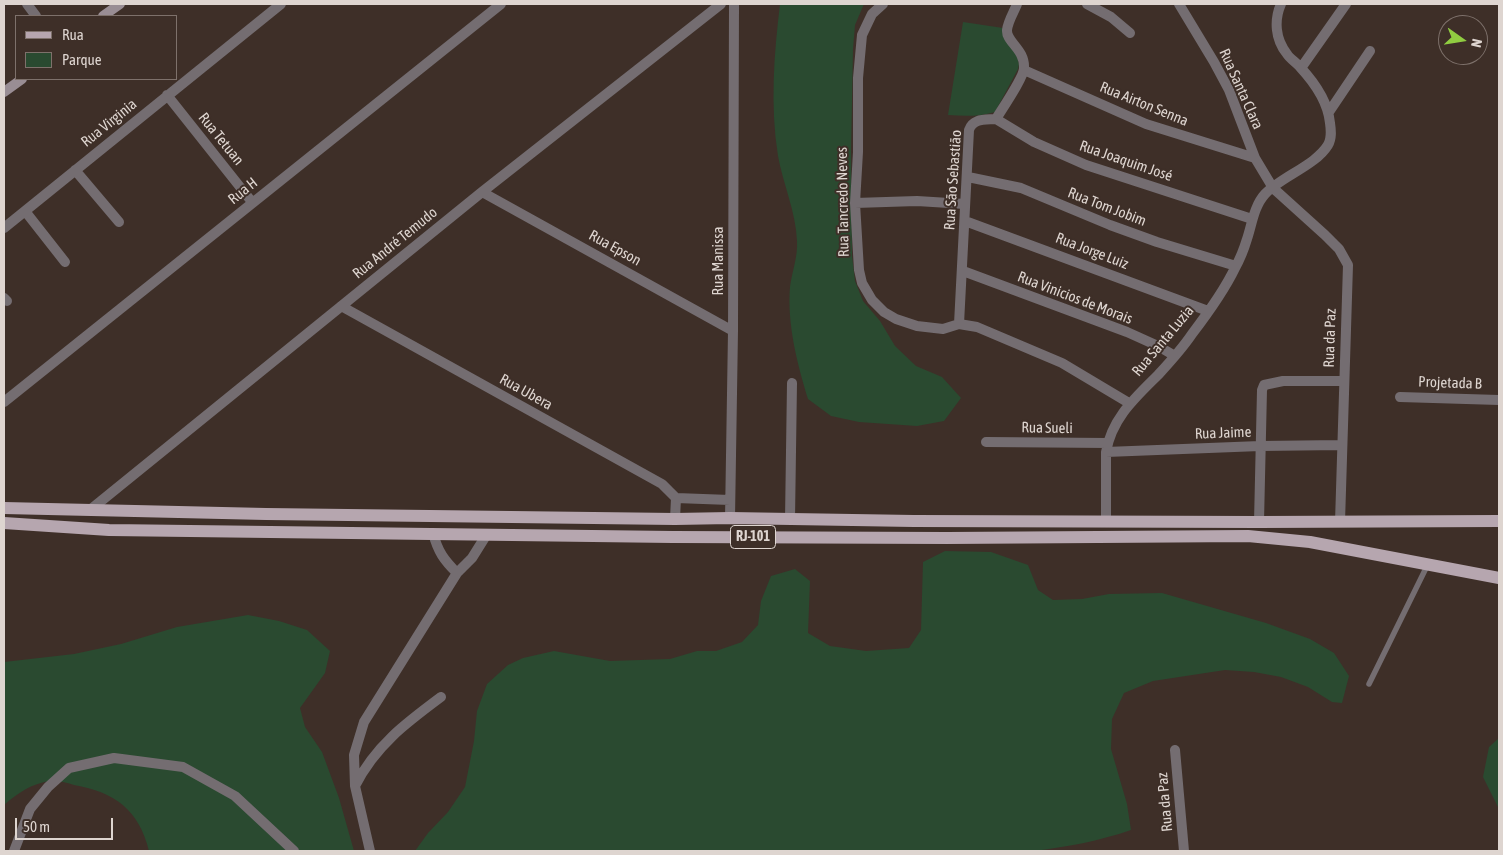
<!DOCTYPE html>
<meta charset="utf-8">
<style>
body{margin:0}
#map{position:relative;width:1503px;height:855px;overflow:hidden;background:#3e2f28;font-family:"Asap Condensed",sans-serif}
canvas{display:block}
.frame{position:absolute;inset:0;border:5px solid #ded5d0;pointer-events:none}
.legend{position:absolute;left:15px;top:15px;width:162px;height:65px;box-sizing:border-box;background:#3e2f28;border:1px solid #7e716b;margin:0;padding:6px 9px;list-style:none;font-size:15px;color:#ded5d0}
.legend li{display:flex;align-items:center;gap:10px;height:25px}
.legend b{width:25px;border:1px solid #7e716b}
.north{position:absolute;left:1438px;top:15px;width:50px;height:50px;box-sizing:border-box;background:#3e2f28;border:1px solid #7e716b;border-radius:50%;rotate:103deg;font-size:14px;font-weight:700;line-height:20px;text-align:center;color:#ded5d0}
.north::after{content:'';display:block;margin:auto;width:18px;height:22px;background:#90cd41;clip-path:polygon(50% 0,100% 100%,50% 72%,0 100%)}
.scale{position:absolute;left:15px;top:818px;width:98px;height:22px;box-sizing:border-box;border:2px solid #ded5d0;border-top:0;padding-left:6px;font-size:15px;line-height:18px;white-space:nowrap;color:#ded5d0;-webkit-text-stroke:4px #3e2f28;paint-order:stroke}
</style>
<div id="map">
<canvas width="1503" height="855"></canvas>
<div class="frame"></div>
<ul class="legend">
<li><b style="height:6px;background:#b6a6af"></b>Rua</li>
<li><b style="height:14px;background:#2a4a30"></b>Parque</li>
</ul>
<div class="north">N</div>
<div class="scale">50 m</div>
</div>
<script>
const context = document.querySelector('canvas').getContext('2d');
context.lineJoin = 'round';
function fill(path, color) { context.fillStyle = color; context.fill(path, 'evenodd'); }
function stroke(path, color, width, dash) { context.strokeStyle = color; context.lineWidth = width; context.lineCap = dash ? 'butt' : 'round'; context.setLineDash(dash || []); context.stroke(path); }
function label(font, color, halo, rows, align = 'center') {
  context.font = font + ' "Asap Condensed",sans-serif'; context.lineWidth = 4; context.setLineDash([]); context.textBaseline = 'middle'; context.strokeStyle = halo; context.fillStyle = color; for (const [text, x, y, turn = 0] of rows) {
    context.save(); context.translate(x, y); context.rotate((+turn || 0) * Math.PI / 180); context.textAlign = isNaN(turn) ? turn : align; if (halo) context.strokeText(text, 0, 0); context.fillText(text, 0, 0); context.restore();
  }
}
const green = new Path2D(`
 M780,4H864L855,25L853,49L851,151L852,256L855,281L863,301L880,321L895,346L916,366L942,377L961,398L944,421L917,426L859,422L831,416L808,399C797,363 787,324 790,287C792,272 798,256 797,241C796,212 783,184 778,156C770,105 774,54 780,4Z
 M963,22L1003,28L1017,54L1019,64L1018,69L995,112C979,117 964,116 948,115Z
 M945,551L991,552L1028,565L1038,590L1053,600L1082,599L1109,594L1162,593L1266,623L1310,639L1334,653L1349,676L1342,703L1332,702L1308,687L1281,677L1254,672L1225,670L1153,681L1124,693L1112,719L1111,749L1127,804L1131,830C1099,841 1067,847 1033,851H415L428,833L448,812L465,787L474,741L477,711L487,684L508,665L523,658L554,651L610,661L670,659L697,651H716L742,642L758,625L761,601L771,576L795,569L810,581L808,633L830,646L866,651L909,648L921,630L923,562Z
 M248,615L279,621L307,630L330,651L325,673L300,708L305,727L322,752L339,798L354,851H149C139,810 115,792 74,785C67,783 58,780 51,781C32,783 18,793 4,805V662L74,654L121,644L177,627Z
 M1499,738V809L1483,777L1489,747Z`);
const service = new Path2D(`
 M1369,684L1428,564`);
const minor = new Path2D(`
 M27,4L36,16
 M883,4L872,14L862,35L858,78V152L855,203L859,270L862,283L872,300L884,312L896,319L917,326L943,329L959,324L977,327L1062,363L1129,403
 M1087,4L1111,17L1130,33
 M1179,4L1214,62L1229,90L1255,158L1273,188L1325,235L1339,249L1348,265L1340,522
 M1301,68L1346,4
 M1024,70L1146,124L1255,158
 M167,95L252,202
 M1329,112L1370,51
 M996,119L1034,142L1086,165L1252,219
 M75,170L119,222
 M968,177L1021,188L1110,225L1157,242L1236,266
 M482,192L733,331
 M855,203L917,201L965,204
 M25,211L65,262
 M965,221L1208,311
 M4,228L281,4
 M963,271L1127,332L1158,346L1175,356
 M4,298L7,301
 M341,306L662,484L676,498L675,519
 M959,324L969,130C973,118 985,120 996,119C1002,109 1024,77 1024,68C1025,49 1006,42 1007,30C1008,21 1014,12 1017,4
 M1400,397L1499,400
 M4,402L501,4
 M986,442L1108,443
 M1106,452L1260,446L1341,445
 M676,498L730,500
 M90,510L482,192L721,4
 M730,518L733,331L734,4
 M790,519L792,383
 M1106,521V452C1112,418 1135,398 1158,375C1170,362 1182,349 1192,334C1208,313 1224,291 1235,268C1240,259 1244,249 1247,239C1252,224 1254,206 1265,194C1282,176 1315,166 1328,145C1332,138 1331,130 1330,123C1328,102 1314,82 1300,67C1296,62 1290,59 1287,54C1275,39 1274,20 1281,4
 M1259,522L1262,390L1264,385L1283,381H1344
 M433,533C438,552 444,560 457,573
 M1175,750L1184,851
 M355,786L354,755L364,722L457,573L472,558L487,534
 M14,851L30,809L48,787L69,768L114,758L183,767L235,796L294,851
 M370,851L355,786C375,746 406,723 441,697`);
const secondary = new Path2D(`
 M103,16L120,4
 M4,92L22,79`);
const primary = new Path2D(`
 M4,508L266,514L675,519L730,518L914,521L1259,522L1499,521
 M4,523L109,530L673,537L947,538L1248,536L1310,542L1499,578`);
const shields = [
 [753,537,45]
];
const shieldNames = [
 ["RJ-101",753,537]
];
const streetNames = [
 ["Rua Santa Clara",1241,89,66],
 ["Rua Airton Senna",1144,104,22],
 ["Rua Virginia",109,123,-39],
 ["Rua Tetuan",221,139,51],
 ["Rua Joaquim José",1126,161,19],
 ["Rua Sāo Sebastiāo",953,180,-86],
 ["Rua H",243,191,-39],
 ["Rua Tancredo Neves",843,202,-91],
 ["Rua Tom Jobim",1107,207,21],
 ["Rua André Temudo",395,243,-39],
 ["Rua Epson",615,248,29],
 ["Rua Jorge Luiz",1092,251,21],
 ["Rua Manissa",718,261,-90],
 ["Rua Vinicios de Morais",1075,298,21],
 ["Rua da Paz",1330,338,-88],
 ["Rua Santa Luzia",1163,341,-50],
 ["Projetada B",1450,383,2],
 ["Rua Ubera",526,392,29],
 ["Rua Sueli",1047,428,1],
 ["Rua Jaime",1223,433,-2],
 ["Rua da Paz",1165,802,-95]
];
fill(green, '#2a4a30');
stroke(service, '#746d71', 5.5);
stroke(minor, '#746d71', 10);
stroke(secondary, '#998d94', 10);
stroke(primary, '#b6a6af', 12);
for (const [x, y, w] of shields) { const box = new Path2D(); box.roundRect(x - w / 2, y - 11.5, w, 23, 4); context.fillStyle = '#3e2f28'; context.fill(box); stroke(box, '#ded5d0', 1); }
label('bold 14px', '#ded5d0', null, shieldNames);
label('15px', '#ded5d0', '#3e2f28', streetNames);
</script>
